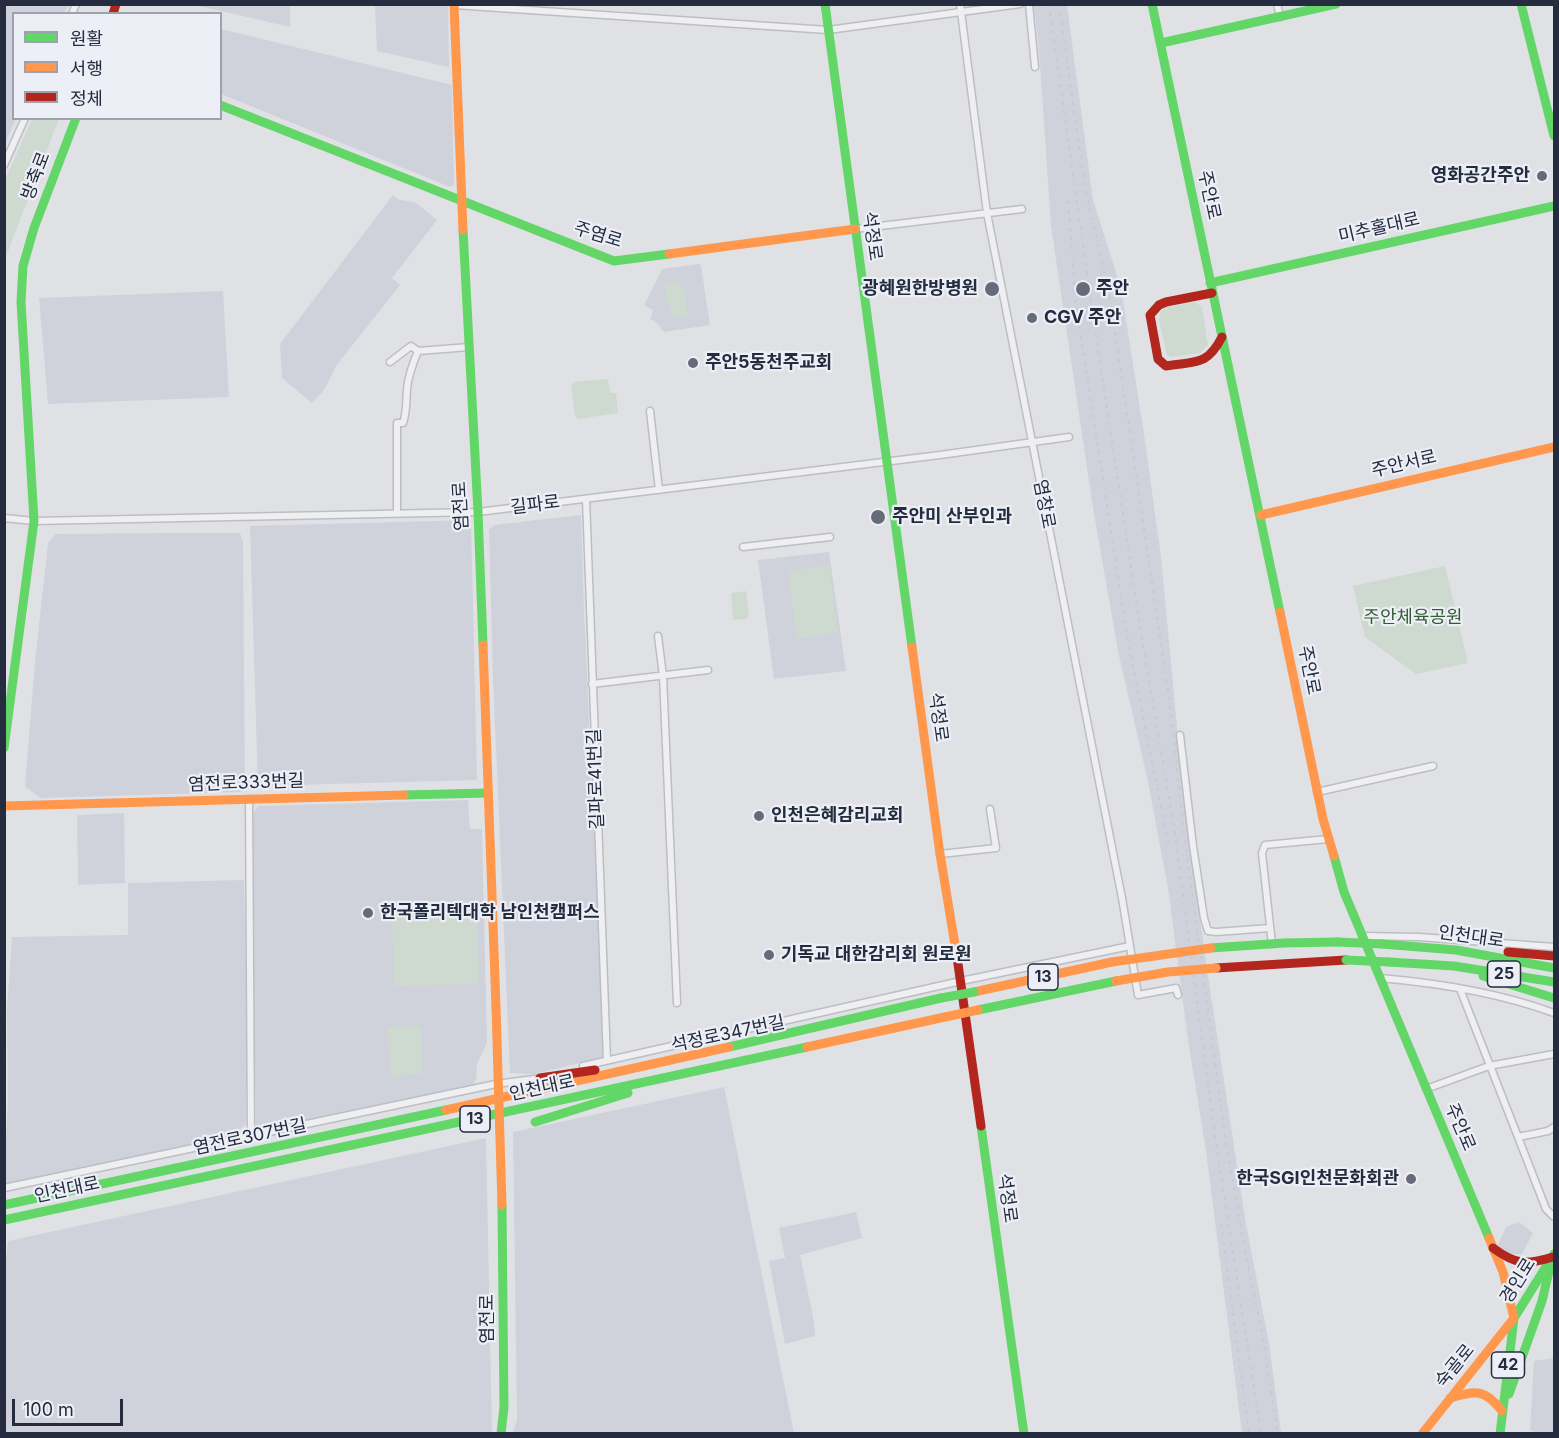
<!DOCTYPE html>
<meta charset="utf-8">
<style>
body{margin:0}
#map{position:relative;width:1559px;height:1438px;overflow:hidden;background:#e0e1e5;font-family:Inter,"Noto Sans KR",sans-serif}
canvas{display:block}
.frame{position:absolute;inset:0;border:6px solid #252c40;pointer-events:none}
.legend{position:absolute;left:12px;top:12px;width:210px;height:108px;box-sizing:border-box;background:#eceff6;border:2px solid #9ca1ad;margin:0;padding:8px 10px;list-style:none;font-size:18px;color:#252c40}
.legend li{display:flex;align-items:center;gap:12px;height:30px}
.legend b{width:30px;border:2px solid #9ca1ad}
.scale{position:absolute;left:12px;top:1399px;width:111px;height:27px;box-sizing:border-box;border:3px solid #252c40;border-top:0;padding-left:8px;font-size:18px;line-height:21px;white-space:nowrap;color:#252c40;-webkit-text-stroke:4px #eceff6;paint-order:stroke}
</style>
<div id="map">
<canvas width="1559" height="1438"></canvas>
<div class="frame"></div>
<ul class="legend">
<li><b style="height:8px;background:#63d668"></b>원활</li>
<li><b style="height:8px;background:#ff974d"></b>서행</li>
<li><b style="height:8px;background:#b3261e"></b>정체</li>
</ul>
<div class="scale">100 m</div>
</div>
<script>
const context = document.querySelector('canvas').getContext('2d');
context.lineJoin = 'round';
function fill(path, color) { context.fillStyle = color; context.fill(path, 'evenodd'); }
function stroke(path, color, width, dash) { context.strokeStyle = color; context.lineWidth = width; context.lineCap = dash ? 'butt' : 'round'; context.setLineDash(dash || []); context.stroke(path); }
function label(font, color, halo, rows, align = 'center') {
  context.font = font + ' Inter,"Noto Sans KR",sans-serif'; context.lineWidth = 4.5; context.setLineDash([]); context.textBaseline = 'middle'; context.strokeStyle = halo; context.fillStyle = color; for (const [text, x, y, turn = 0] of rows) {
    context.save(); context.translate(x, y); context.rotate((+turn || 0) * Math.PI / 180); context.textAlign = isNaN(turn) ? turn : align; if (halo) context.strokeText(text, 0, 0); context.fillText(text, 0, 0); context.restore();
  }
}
const built = new Path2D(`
 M5,4L69,5L64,13L14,14V118L16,119L5,143Z
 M195,5H290V27Z
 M375,5H448L449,67L377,51Z
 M1034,5H1067L1093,200L1121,288L1144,434L1161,557L1185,812L1209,983L1246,1224L1269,1343L1281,1433H1242L1206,1151L1188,1040L1168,888L1147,777L1118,651L1093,508L1051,226L1039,50Z
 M221,29L452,85L454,185L450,187L221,94Z
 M393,195L399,200L415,202L437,220L392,278L400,285L336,366L324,390L312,403L282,378L280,344Z
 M699,264L701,266L710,325L664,332L655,321L650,319L653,310L644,305L662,269Z
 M223,291L229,397L48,404L39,298Z
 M581,515L584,610L604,1057L535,1074L510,1073L493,677L489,530L494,525Z
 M471,520L477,780L258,786L250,526Z
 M166,533H240L243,542L245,787L241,792L40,798L25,786L35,662L48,543L56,534H61Z
 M829,552L846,671L774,679L758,560Z
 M468,800L470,829H482L487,1043L477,1064L476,1080L473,1085L260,1130L256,1126L254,1003L252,817L255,810L259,806Z
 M124,813L125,883L78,885L77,815Z
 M244,880L246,960V1123L242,1128L233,1135L5,1184V1156L8,1101L7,1009L12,937L128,935V883Z
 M724,1087L794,1433L512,1434L517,1420L513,1132Z
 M486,1138L492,1433H5L4,1274L8,1241Z
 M856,1212L862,1238L800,1255L813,1316L815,1336L785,1344L769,1261L785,1258L779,1228Z
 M1519,1222L1533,1233L1522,1254L1506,1255L1497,1247L1506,1227Z
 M1554,1358V1433H1536L1530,1430L1534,1361Z`);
const green = new Path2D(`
 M32,119H59L5,259V180Z
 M672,282L681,283V287L684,286L688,316L674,318L663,286Z
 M1195,302L1202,307L1208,345L1200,353L1171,357L1167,355L1159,320L1160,312L1167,307Z
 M608,379L610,393H616L618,413L578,419L575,416L571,385L574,382Z
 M829,565L838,633L797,639L788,571Z
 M1445,566L1468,663L1416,674L1365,637L1353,586Z
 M746,591L749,616L745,619L733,620L731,593Z
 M477,904L479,984L394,986L392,905Z
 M418,1026L421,1028L423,1073L391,1077L388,1030L390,1028Z`);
const street = new Path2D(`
 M960,4L987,213L1122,898L1138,995L1176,988L1178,995
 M1029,4L1035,67
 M1277,4L1280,17
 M454,5L828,30L1020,4
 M72,14L76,4
 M4,165L25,118
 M855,229L1022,209
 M390,362L411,346L418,351
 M650,411L659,490
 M586,499L607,1060
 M397,513V423H403C407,412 406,401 407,389C408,376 413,363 418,351L469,347
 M4,518L34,521L478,512L940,455L1069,437
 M743,547L830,537
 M658,636L663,676L677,1003
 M592,684L708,670
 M1180,735L1193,846L1204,918L1208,931L1216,932L1270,928
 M1317,792L1433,766
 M249,799L251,1137
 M940,854L996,848L990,809
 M1362,936L1419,937L1554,947
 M1272,944L1262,853L1265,845L1328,839
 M1380,978C1438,983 1500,993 1554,1013
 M1460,989L1518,1137L1548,1131L1554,1127
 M583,1066L961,981L1130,946
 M1426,1089L1489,1066L1554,1054
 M1518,1137L1546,1209L1554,1217
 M4,1188L496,1084L542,1078`);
const fast = new Path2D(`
 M825,4L912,647
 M1152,4L1280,612
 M1521,4L1554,136
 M1161,43L1336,4
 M220,105L614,261L669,254
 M463,230L478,512L483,645
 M1210,283L1554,206
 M4,748L34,521L21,302L23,266L34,228L76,118
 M404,795L488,793
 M1334,856L1344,892L1489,1238
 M1382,944L1456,950L1554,968
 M1211,948L1284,943L1337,942
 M1389,962L1454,966L1554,982
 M1483,976L1554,998
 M978,1010L1116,981
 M729,1047L941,998
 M535,1122L628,1093
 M981,1126L1024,1434
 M4,1205L446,1110
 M4,1220L807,1047
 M1509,1394L1542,1301L1550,1267
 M501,1434L504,1407L502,1205
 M1500,1434L1514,1318L1554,1254`);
const slow = new Path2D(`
 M454,4L463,230
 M669,254L855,229
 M1261,515L1554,447
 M1280,612L1323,819L1334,856
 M483,645L496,1007
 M912,647L940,854L957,957
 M4,806L404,795
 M974,992L1112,962
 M807,1047L945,1017
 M446,1110L729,1047
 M1450,1398C1476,1390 1485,1389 1502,1411
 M1422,1434L1514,1318L1503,1272L1489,1238`);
const jam = new Path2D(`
 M113,14L116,4
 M1212,293L1166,302L1159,305L1150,315L1158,359L1166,366C1196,361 1207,366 1222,337
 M1508,952L1554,956
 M957,957L981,1126
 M1216,968L1346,960
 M540,1078L595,1070
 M1493,1248C1516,1265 1526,1265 1553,1257`);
const rail = new Path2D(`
 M1049,4L1091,302L1141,634L1174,827L1215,1136L1261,1434
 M1059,4L1084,181L1110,299L1171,711L1183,826L1225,1136L1247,1261L1262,1333L1278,1434
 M1068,201L1076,304L1127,636L1169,847
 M1221,1224L1249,1434`);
const fastBridge = new Path2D(`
 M1337,942L1382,944
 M1346,960L1389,962
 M941,998L974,992`);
const slowBridge = new Path2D(`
 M1112,962L1211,948
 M1116,981L1168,972L1216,968
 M496,1007L502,1205
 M945,1017L978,1010`);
const markers = [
 [1542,176,6,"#666b7a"],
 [992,289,8,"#666b7a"],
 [1083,289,8,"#666b7a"],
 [1032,318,6,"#666b7a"],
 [693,363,6,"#666b7a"],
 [878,517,8,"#666b7a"],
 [759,816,6,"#666b7a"],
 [368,913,6,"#666b7a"],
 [769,955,6,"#666b7a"],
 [1411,1179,6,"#666b7a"]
];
const shields = [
 [1504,974,33],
 [1043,977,30],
 [475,1119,30],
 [1508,1365,33]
];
const shieldNames = [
 ["25",1504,974],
 ["13",1043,977],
 ["13",475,1119],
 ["42",1508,1365]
];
const streetNames = [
 ["방축로",36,176,-69],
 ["주안로",1209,195,78],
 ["미추홀대로",1379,228,-13],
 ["주염로",598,235,17],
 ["석정로",872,236,82],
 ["주안서로",1404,464,-13],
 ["염창로",1044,504,79],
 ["길파로",535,505,-7],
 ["염전로",461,506,-93],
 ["주안로",1309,670,79],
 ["석정로",938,717,82],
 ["길파로41번길",596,779,-92],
 ["염전로333번길",246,783,-2],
 ["인천대로",1471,937,8],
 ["석정로347번길",728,1034,-12],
 ["인천대로",542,1088,-12],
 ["주안로",1460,1127,67],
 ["염전로307번길",250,1137,-12],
 ["인천대로",67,1190,-12],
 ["석정로",1007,1198,82],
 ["경인로",1518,1281,-58],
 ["염전로",488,1319,-90],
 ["숙골로",1455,1366,-51]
];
const poiNames = [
 ["영화공간주안",1530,176,"right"],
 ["광혜원한방병원",978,289,"right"],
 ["주안",1096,289],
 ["CGV 주안",1044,318],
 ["주안5동천주교회",705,363],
 ["주안미 산부인과",892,517],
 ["인천은혜감리교회",771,816],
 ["한국폴리텍대학 남인천캠퍼스",380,913],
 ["기독교 대한감리회 원로원",781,955],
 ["한국SGI인천문화회관",1399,1179,"right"]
];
const parkNames = [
 ["주안체육공원",1413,618]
];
fill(built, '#d0d2db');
fill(green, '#ced9cf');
stroke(street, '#bdbec3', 9);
stroke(street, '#efeff2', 6);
stroke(fast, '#63d668', 9);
stroke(slow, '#ff974d', 9);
stroke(jam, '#b3261e', 9);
stroke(rail, '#c8c9cd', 2, [3, 6]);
stroke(fastBridge, '#63d668', 9);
stroke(slowBridge, '#ff974d', 9);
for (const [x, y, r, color] of markers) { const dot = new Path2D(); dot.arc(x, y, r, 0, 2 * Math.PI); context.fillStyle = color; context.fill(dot); stroke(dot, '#eceff6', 2); }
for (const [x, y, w] of shields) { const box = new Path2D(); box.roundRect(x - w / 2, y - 13, w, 26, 4.5); context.fillStyle = '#eceff6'; context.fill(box); stroke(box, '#252c40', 1.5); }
label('bold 16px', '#252c40', null, shieldNames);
label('18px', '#252c40', '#eceff6', streetNames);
label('bold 18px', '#252c40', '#eceff6', poiNames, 'left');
label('18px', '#345c31', '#eceff6', parkNames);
</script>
